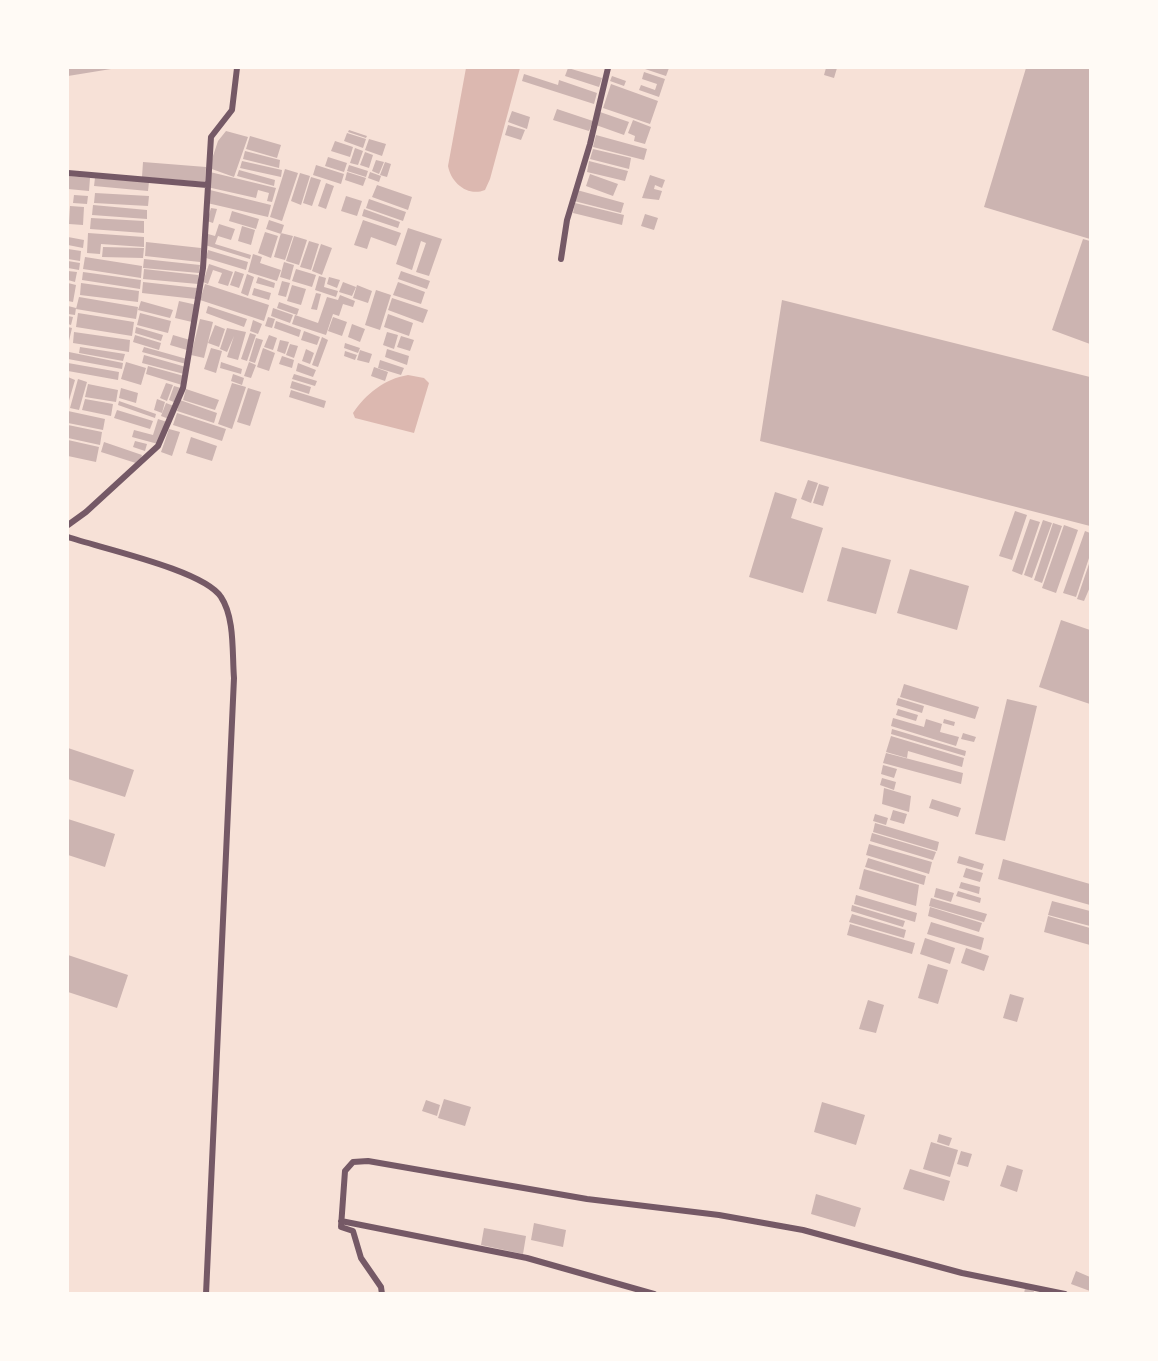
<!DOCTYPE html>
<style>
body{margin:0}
#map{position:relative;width:1158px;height:1361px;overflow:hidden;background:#f7e1d7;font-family:Overpass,sans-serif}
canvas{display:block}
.frame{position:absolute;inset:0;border:69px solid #fffaf5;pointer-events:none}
</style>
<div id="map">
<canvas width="1158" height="1361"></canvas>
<div class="frame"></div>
</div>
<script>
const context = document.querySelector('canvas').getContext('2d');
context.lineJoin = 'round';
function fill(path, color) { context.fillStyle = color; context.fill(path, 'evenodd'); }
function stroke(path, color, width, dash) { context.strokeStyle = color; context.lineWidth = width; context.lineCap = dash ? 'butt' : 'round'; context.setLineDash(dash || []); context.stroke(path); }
const water = new Path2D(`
 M466,68H520L490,179L485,190C468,197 451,183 448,166Z
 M408,375L424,378L429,383L414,433L355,418L353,413C366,394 384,379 408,375Z`);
const building = new Path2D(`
 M68,68H111V69L68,76Z
 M568,68L602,78L599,87L565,76Z
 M642,68H669L666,76Z
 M826,68H837L834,78L824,75Z
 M1026,68H1090V239L984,207Z
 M644,72L665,79L659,97L639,90L641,85L655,90L657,84L642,79Z
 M524,74L558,85L559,80L597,93L594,104L522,81Z
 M612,76L626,81L624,86L610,81Z
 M611,84L658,101L650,124L603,108Z
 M557,109L593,121L589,131L553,120Z
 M512,111L530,117L527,129L508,122Z
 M600,112L629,122L624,135L596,125Z
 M633,120L651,127L645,144L634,141L635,136L628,133Z
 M508,125L525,130L521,140L505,135Z
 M349,130L367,136L366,138L348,132Z
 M226,131L248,137L234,177L209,168L218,141Z
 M347,133L366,139L363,148L344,141Z
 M596,135L647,149L644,160L593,147Z
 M250,136L281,145L277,158L246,149Z
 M369,139L386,144L382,156L365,150Z
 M335,141L353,147L350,157L331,151Z
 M355,148L363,151L358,165L350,163Z
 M593,149L631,158L629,169L590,159Z
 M245,151L280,160L279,168L243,159Z
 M365,152L373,155L369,168L360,165Z
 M328,157L347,163L344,172L325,166Z
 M376,160L384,162L379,174L372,171Z
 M242,161L282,170L281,177L240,168Z
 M589,161L628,171L625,181L587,172Z
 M143,162L206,167L205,182L142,177Z
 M385,162L391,164L387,177L380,175Z
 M316,165L344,174L341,184L313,175Z
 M349,165L368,171L366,177L347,171Z
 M285,169L298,173L282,221L270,217Z
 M239,170L275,180L274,186L237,176Z
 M210,172L276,188L272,202L267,201L269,193L258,190L256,198L207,187Z
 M347,172L366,178L363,186L345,180Z
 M370,172L381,176L379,182L368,178Z
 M300,173L310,176L301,205L291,201Z
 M590,174L618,184L613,196L586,186Z
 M650,175L665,180L662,188L655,185L654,189L662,191L659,200L642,198Z
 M68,176L90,178L89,191L68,189Z
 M311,177L321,180L312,206L303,203Z
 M95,178L149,182L148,191L94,186Z
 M326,183L334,186L326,209L318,206Z
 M377,185L412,197L408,210L372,197Z
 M210,190L271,205L268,217L207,203Z
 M577,190L624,203L621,213L574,201Z
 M95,193L149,196L148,206L94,203Z
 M74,195L88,196L87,204L73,203Z
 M346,196L362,201L357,216L341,211Z
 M369,199L406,212L403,221L366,208Z
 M575,203L624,215L622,225L573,213Z
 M93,205L147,210V219L92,215Z
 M70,206L84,207L83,225L69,224Z
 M211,208L217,209L213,223L207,221Z
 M364,209L400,222L398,228L362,216Z
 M232,211L259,219L256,229L229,221Z
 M645,214L658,218L654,230L641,226Z
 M91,218L144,221V233L90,229Z
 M269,220L284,225L281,234L266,229Z
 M363,220L401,233L396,246L371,237L367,249L354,245Z
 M219,224L235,229L231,240L218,236L215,244L251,255L250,259L205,245L208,234L215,236Z
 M242,226L255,230L251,245L238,241Z
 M408,228L442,239L429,276L416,272L426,243L421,241L412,270L396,264Z
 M265,232L278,236L271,258L258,253Z
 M88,233L144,237V247L101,244L100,254L87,253Z
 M281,233L293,236L285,260L274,257Z
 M294,236L307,240L299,265L286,261Z
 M68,237L84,240L83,248L68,245Z
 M1083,239L1090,241V344L1052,330Z
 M309,241L319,244L311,270L300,267Z
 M146,242L201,248L200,262L145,256Z
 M321,244L332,248L322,275L312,271Z
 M103,247L144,248L143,258L102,257Z
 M68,249L81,251L80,261L68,259Z
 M208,250L248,262L246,270L206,258Z
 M253,254L262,257L260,263L281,270L277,281L248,272Z
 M85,257L142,266L141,278L83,269Z
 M144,259L200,265L199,273L143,268Z
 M68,261L80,263L79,270L68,268Z
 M284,262L294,265L290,280L280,277Z
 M209,264L233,272L228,286L218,283L222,273L213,270L208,284L203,282Z
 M144,269L198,275V284L143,279Z
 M296,269L316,275L312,287L292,281Z
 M68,271L77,272L75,282L68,280Z
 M235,271L244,274L239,288L230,285Z
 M401,271L430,281L427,289L398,279Z
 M83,272L141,280L140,289L82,280Z
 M247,274L254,277L248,296L241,293Z
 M319,276L326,278L324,287L338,291L336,297L315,290Z
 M258,277L275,283L274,288L256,283Z
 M329,277L340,280L337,288L327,284Z
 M282,281L290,283L286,297L278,295Z
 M143,282L197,288L195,299L142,293Z
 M343,282L356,287L352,296L339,292Z
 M398,282L425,292L421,304L393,295Z
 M68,283L76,285L73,302L68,301Z
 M81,283L139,291L138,302L80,295Z
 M205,284L269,305L264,321L200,300Z
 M292,285L306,289L301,305L287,301Z
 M357,285L372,291L368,303L353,298Z
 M254,288L271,293L269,300L252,295Z
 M376,290L391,295L380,330L365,325Z
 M316,293L321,294L317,310L311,309Z
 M340,295L355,301L353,307L343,304L339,316L333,314L326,335L292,324L295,315L318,323L327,297L338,300Z
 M79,297L138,307L136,319L76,309Z
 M392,298L428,310L423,323L388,310Z
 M782,300L1090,377V526L760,441Z
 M141,301L173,310L170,318L138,310Z
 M179,301L197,305L192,322L175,318Z
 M279,302L299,309L297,315L277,308Z
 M68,306L76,308L75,315L68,314Z
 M208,306L247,319L244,327L206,313Z
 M273,308L293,315L290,323L271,316Z
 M78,313L134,322L132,336L76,327Z
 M140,313L171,321L168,333L137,325Z
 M388,314L413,323L409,336L384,327Z
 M68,316L73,317L71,325L68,324Z
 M268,317L275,319L272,328L265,326Z
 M333,317L347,322L342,336L328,331Z
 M200,319L213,322L204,358L191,355Z
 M253,320L262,324L258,334L250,331Z
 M276,321L301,330L299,337L274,328Z
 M352,324L365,329L360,342L348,337Z
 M215,325L225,329L219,347L208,343Z
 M68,327L72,328L68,345Z
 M136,327L163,335L161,341L135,333Z
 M227,328L246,332L238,360L227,357L234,336L227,352L220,349Z
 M304,331L320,337L317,345L301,340Z
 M74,332L130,340L129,352L73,343Z
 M387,332L398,335L394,349L383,345Z
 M250,333L256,335L247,361L241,359Z
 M135,335L161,343L159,350L133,342Z
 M173,335L190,340L187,350L170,345Z
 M269,335L277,338L273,350L264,347Z
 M401,336L414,340L410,351L397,347Z
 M322,337L328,340L318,367L312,365Z
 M256,338L263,340L255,363L249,361Z
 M280,340L289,342L285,354L277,351Z
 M345,343L360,348L358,353L344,348Z
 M290,344L298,346L294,358L286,355Z
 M80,347L125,354L123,361L79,353Z
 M144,347L187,359L186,364L142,352Z
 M211,348L222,351L216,373L204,369Z
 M263,348L275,353L269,371L257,367Z
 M306,349L314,353L310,364L302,361Z
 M387,349L409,356L407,365L385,357Z
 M360,350L372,354L369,363L357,360Z
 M345,351L357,355L355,360L344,356Z
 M69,352L123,363L122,369L68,359Z
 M144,355L186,367L184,374L142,363Z
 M282,356L294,360L292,368L279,364Z
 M380,360L404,368L401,375L378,368Z
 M126,362L146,368L141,385L121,379Z
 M221,362L242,369L241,374L220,368Z
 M249,362L256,365L251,378L244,376Z
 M68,363L119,372L118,380L68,371Z
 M298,363L316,370L313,377L296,371Z
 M148,366L184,376L182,385L146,374Z
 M374,367L388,372L385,381L371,376Z
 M233,374L244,378L242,385L231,381Z
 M294,374L317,381L315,386L292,379Z
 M68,377L75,380L68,404Z
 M78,379L87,382L79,410L70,408Z
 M292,381L311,387L309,394L290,388Z
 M166,383L173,385L167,401L160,398Z
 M232,383L246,387L232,429L218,424Z
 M88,384L118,390L116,402L85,397Z
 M174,386L181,388L176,403L169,400Z
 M121,388L138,393L136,403L119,398Z
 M248,388L261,392L250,426L237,422Z
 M186,389L219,400L215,410L183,400Z
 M291,390L326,401L324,408L289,397Z
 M85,399L113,404L111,416L82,410Z
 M157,399L165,402L162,413L154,410Z
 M180,400L217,413L214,423L177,411Z
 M119,401L156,414L155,418L118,405Z
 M166,403L174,406L169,419L161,416Z
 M117,410L153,421L150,429L114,418Z
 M68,411L105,419L103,430L68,423Z
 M177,413L226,429L222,441L173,425Z
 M158,419L167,422L158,444L132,437L134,430L153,435Z
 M68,425L102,432L100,445L68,438Z
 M169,429L180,432L172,456L161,452Z
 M191,437L217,446L212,461L186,453Z
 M68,440L99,447L96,462L68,456Z
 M135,441L147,444L145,451L133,447Z
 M104,442L142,455L139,464L101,452Z
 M808,480L818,483L811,503L801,499Z
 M819,484L829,487L823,506L813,503Z
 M775,492L797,499L791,518L823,528L803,593L749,577Z
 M1015,511L1027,515L1012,560L999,556Z
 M1030,519L1040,522L1022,575L1012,571Z
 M1043,520L1052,523L1032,578L1024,575Z
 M1053,523L1062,526L1042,583L1034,580Z
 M1064,525L1078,530L1056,593L1042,588Z
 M1085,531L1090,533V555L1076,597L1063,593Z
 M842,547L891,560L876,614L827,601Z
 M1090,561V587L1084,601L1077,599Z
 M910,569L969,586L957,630L897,613Z
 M1061,620L1090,630V704L1039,687Z
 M904,684L979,707L975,719L900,697Z
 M898,698L924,706L922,713L896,705Z
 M1007,699L1037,706L1005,841L975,834Z
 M898,709L918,715L916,721L896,715Z
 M893,718L924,727L926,719L942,724L940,732L959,737L956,746L891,726Z
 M944,719L955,722L954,726L943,723Z
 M892,729L966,751L965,756L891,734Z
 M963,733L976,737L974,742L961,739Z
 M891,736L964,758L962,767L908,751L907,758L886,752Z
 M68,748L134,770L125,797L68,779Z
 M886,753L963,773L961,784L883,763Z
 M883,765L897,769L894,778L881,774Z
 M882,778L896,782L894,790L880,785Z
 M884,788L911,796L909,812L882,804Z
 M932,799L961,808L958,817L929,808Z
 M893,810L907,814L904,824L890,820Z
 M875,814L888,818L886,825L873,821Z
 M68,819L115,834L105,867L68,855Z
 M875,823L939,842L937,851L873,832Z
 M872,833L936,852L933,860L870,841Z
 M869,844L932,862L929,874L866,855Z
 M959,856L984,864L982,870L957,863Z
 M868,858L926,876L924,885L865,867Z
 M1003,859L1090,884V905L998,879Z
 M966,868L983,873L980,882L963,877Z
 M864,869L919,885L916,906L859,889Z
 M961,882L980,887L979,894L959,888Z
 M936,888L954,893L951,902L934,897Z
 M958,891L981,898L980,903L956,896Z
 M856,895L917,913L915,922L854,904Z
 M931,898L987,914L984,922L929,906Z
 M1052,901L1090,911V926L1048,915Z
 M852,905L905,921L903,927L851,911Z
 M930,907L982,923L979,932L928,916Z
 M852,914L906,930L904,938L849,922Z
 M1048,916L1090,928V945L1044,932Z
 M931,922L984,938L981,950L927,934Z
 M850,924L915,943L912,954L847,935Z
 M925,938L955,948L950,964L920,954Z
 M966,948L989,956L984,971L961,963Z
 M68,955L128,975L117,1008L68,992Z
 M928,964L948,970L938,1004L918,998Z
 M1010,994L1024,998L1017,1022L1003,1018Z
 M868,1000L884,1005L876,1033L859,1029Z
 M444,1099L471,1107L465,1126L438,1118Z
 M426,1100L440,1105L437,1116L422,1111Z
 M822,1102L865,1115L856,1145L814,1132Z
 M939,1134L952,1138L949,1146L937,1142Z
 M931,1142L958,1150L950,1177L923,1169Z
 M961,1151L972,1154L968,1167L957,1164Z
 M1007,1165L1023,1170L1017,1192L1000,1186Z
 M910,1169L950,1181L944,1201L903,1189Z
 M816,1194L861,1208L855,1227L811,1214Z
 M534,1223L566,1230L563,1247L531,1240Z
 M484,1228L526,1236L523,1254L481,1245Z
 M1076,1271L1090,1277V1291L1071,1284Z
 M1025,1288L1034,1291L1033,1294H1024Z`);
const minor = new Path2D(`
 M68,173L207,185
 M561,259L567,220L590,144L608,68
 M68,525L86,512L158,446L183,388L203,268L211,137L232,110L237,68
 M68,537C100,548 204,570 221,597C235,618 232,653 234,678L206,1294
 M341,1221L527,1258L654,1294
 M382,1294L381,1287L361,1258L353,1231L341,1227L345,1171L353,1162L368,1161L587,1199L719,1215L803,1230L962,1273L1065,1294`);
fill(water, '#dcb8b0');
fill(building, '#ccb4b1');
stroke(minor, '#755966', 6);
</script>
